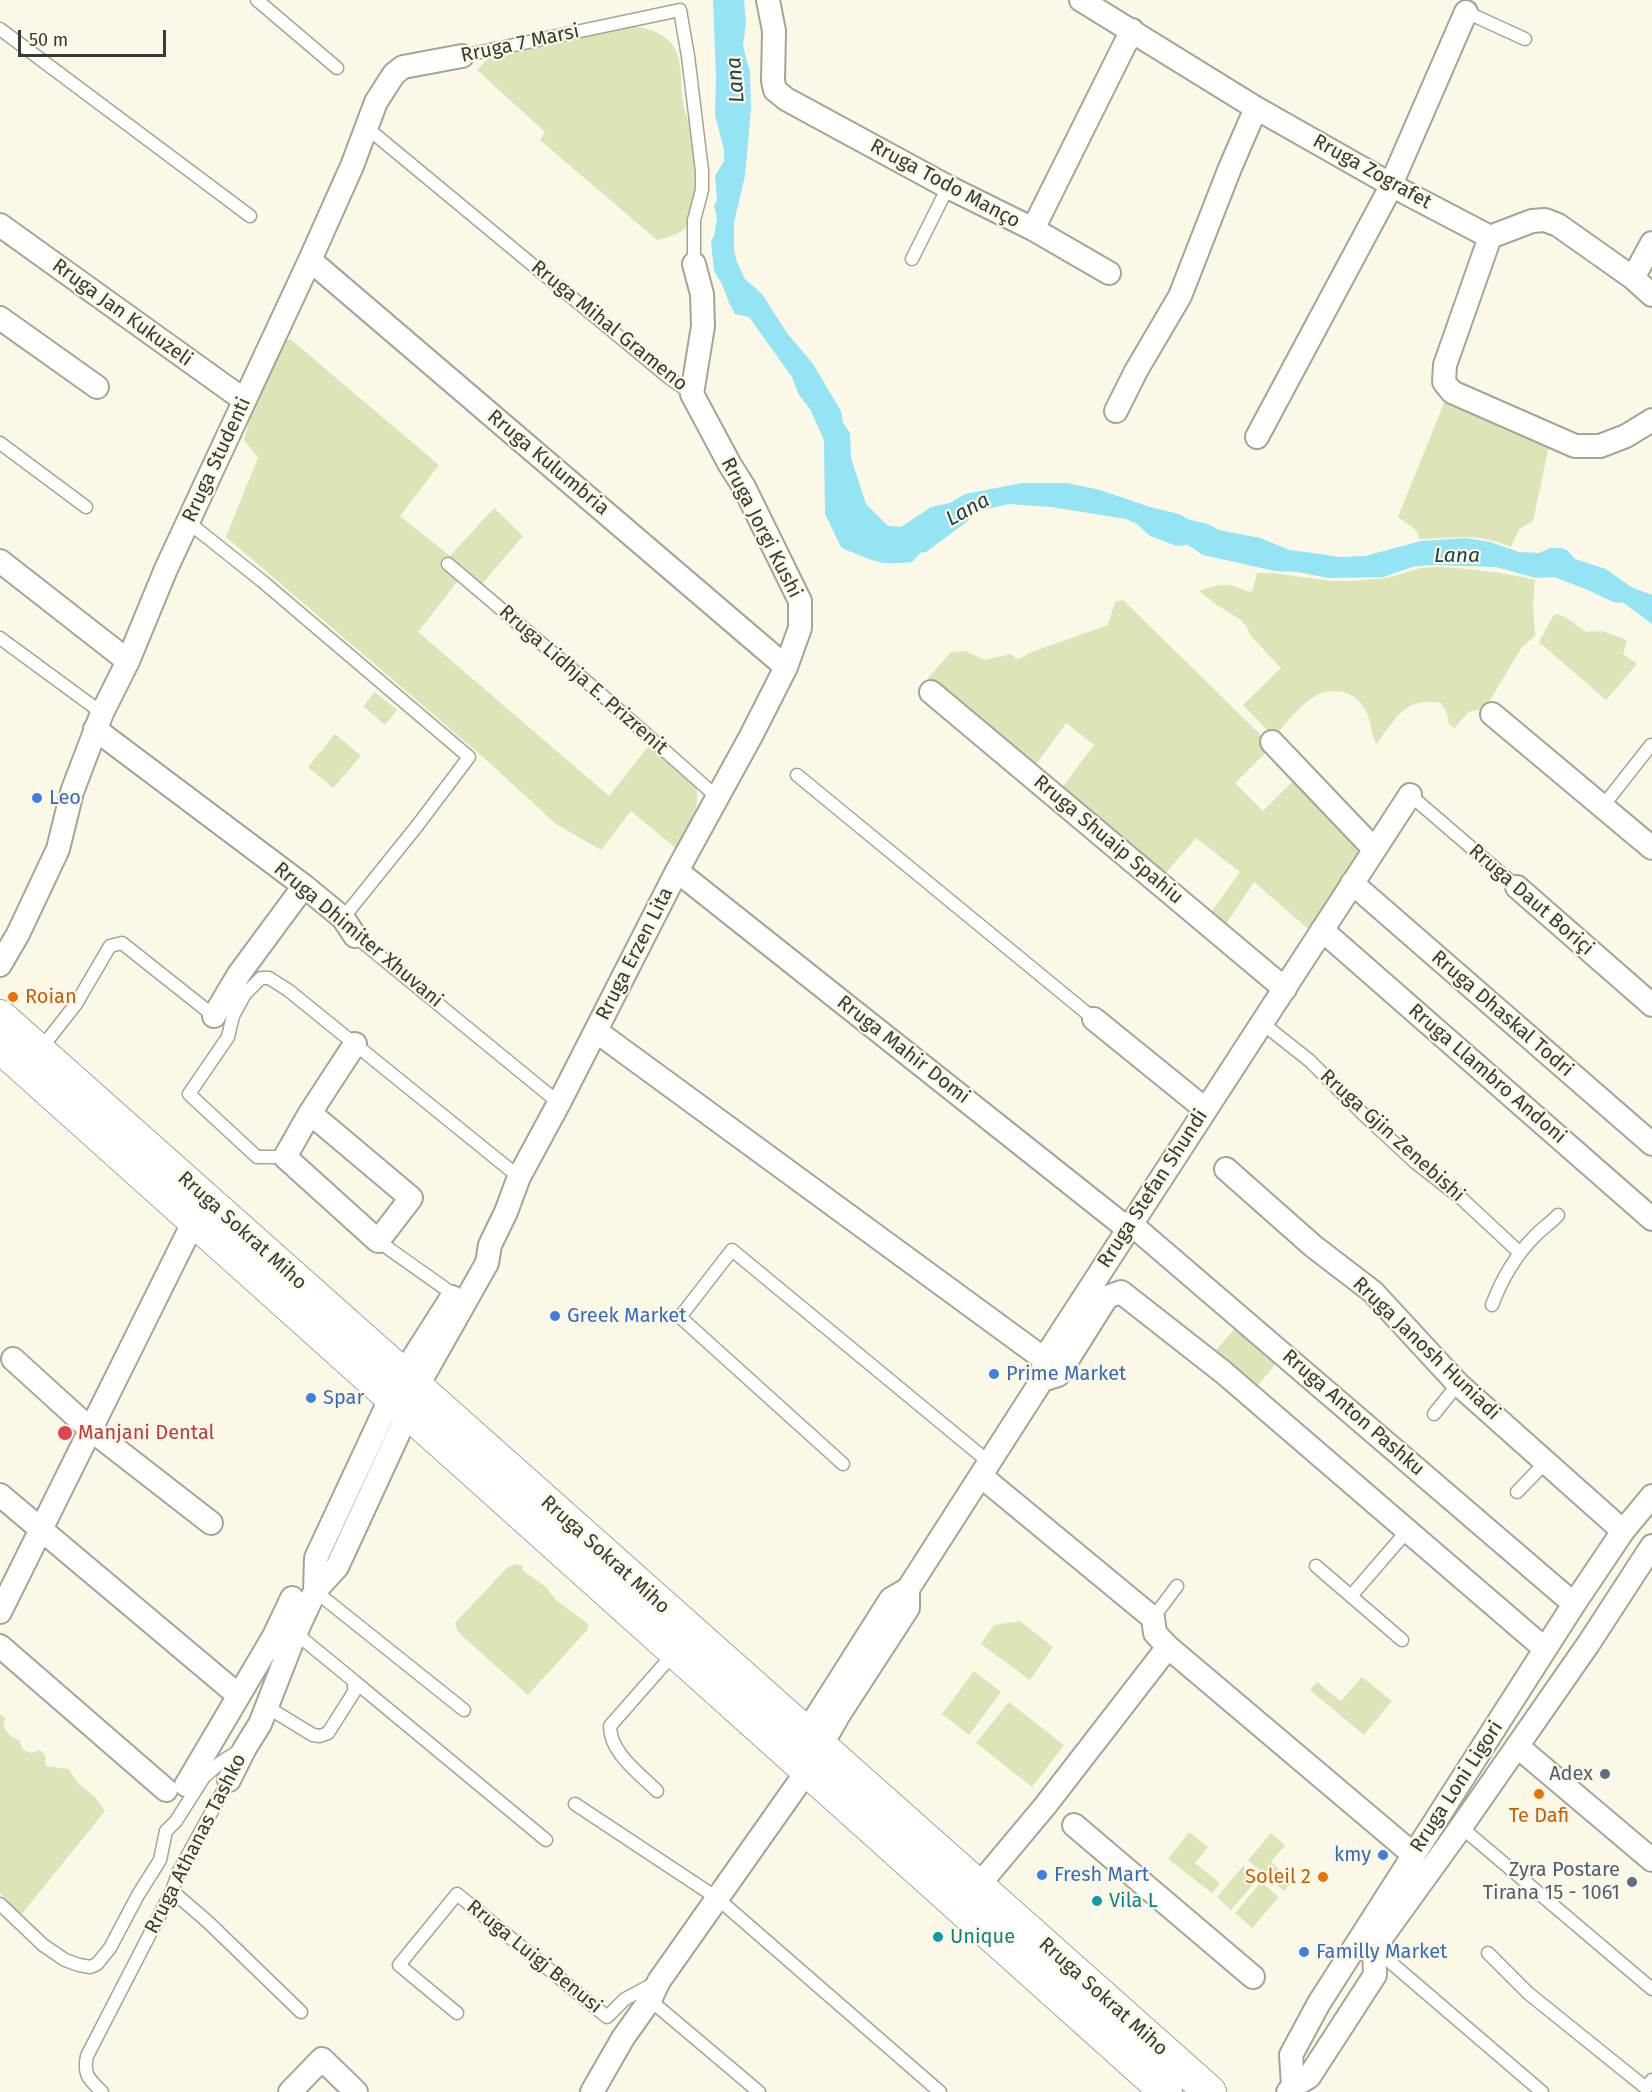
<!DOCTYPE html>
<meta charset="utf-8">
<style>
body{margin:0}
#map{position:relative;width:1652px;height:2092px;overflow:hidden;background:#fbf8e7;font-family:"Fira Sans",sans-serif}
canvas{display:block}
.scale{position:absolute;left:18px;top:30px;width:148px;height:27px;box-sizing:border-box;border:3px solid #3a3933;border-top:0;padding-left:8px;font-size:18px;line-height:21px;white-space:nowrap;color:#3a3933;-webkit-text-stroke:4px #fbf8e7;paint-order:stroke}
</style>
<div id="map">
<canvas width="1652" height="2092"></canvas>
<div class="scale">50 m</div>
</div>
<script>
const context = document.querySelector('canvas').getContext('2d');
context.lineJoin = 'round';
function fill(path, color) { context.fillStyle = color; context.fill(path, 'evenodd'); }
function stroke(path, color, width, dash) { context.strokeStyle = color; context.lineWidth = width; context.lineCap = dash ? 'butt' : 'round'; context.setLineDash(dash || []); context.stroke(path); }
function label(font, color, halo, rows, align = 'center') {
  context.font = font + ' "Fira Sans",sans-serif'; context.lineWidth = 4.5; context.setLineDash([]); context.textBaseline = 'middle'; context.strokeStyle = halo; context.fillStyle = color; for (const [text, x, y, turn = 0] of rows) {
    context.save(); context.translate(x, y); context.rotate((+turn || 0) * Math.PI / 180); context.textAlign = isNaN(turn) ? turn : align; if (halo) context.strokeText(text, 0, 0); context.fillText(text, 0, 0); context.restore();
  }
}
const green = new Path2D(`
 M636,26C648,29 660,32 669,41C684,55 680,83 683,102C686,120 695,138 697,155C700,172 697,214 686,227C679,235 666,238 657,240L540,140L545,132L477,70L489,57L617,28Z
 M290,339L439,465L400,516L450,556L494,508L523,536L482,584L465,572L418,632L609,796L651,743L697,786C698,812 693,828 679,851L631,811L601,850L556,824L483,757L226,537L258,458L244,440L249,422L273,357L280,344Z
 M1446,398L1549,446L1533,521L1519,529L1511,547C1476,532 1455,539 1420,539L1415,529L1398,517Z
 M1440,567C1472,569 1504,572 1535,580L1533,606L1535,636L1522,647L1485,708L1468,712L1455,728L1449,724L1447,713L1441,703C1404,696 1397,718 1376,744C1371,733 1371,719 1365,709C1353,688 1327,686 1309,700C1296,710 1285,725 1274,737L1243,705L1281,668L1250,635L1247,627L1241,620L1217,605L1199,591C1209,587 1223,583 1233,586C1241,588 1244,591 1252,592L1257,573H1273L1331,581H1352L1387,578L1421,568Z
 M1123,600L1272,746L1235,783L1263,811L1297,777L1366,848L1315,935L1254,882L1222,930L1207,918L1240,872L1196,838L1161,879L1058,793L1094,745L1066,723L1032,770L928,678L951,652L965,651L985,660L1011,654L1016,659L1021,658L1032,652L1108,625L1115,602Z
 M1558,614L1567,618L1586,632L1602,631L1627,640L1623,654L1637,664L1606,700L1539,642L1553,616Z
 M375,692L397,710L385,725L363,706Z
 M335,734L361,756L333,788L308,767Z
 M1237,1326L1278,1361L1254,1390L1212,1355Z
 M515,1564L523,1566L522,1570L546,1587L555,1599L588,1624V1629L528,1695L458,1632L455,1623L506,1569Z
 M1020,1621L1053,1647L1030,1680L981,1644L994,1625Z
 M974,1671L1001,1692L969,1735L942,1714Z
 M1362,1677L1392,1701L1364,1735L1310,1690L1317,1682L1341,1701Z
 M1009,1702L1064,1745L1032,1787L976,1743Z
 M0,1714L6,1719L3,1722C4,1732 11,1737 19,1740L23,1750L31,1753L40,1750L45,1755L46,1766L68,1769L80,1785L95,1797L105,1811L21,1915L0,1893Z
 M1189,1832L1208,1847L1195,1863L1220,1883L1212,1893L1168,1859Z
 M1271,1833L1285,1845L1271,1862L1293,1881L1284,1891L1248,1860Z
 M1243,1866L1258,1879L1231,1910L1217,1897Z
 M1261,1882L1279,1897L1252,1928L1235,1913Z`);
const water = new Path2D(`
 M713,0H744L746,23L743,46L750,72L751,109L745,176L734,222V250L737,262L745,279L762,294L787,333L813,364L841,411L843,423L850,433L851,458L866,504L888,526L901,527L931,507L950,503L965,494L1022,483H1067L1100,490L1150,507L1179,514L1190,520L1208,524L1219,530L1260,538L1290,550L1320,554L1339,557L1365,556L1421,541L1466,538L1490,542L1519,552L1539,553L1550,548H1561L1567,550L1575,559L1606,569L1631,587L1652,595V624L1624,603L1613,602L1588,590L1554,577L1536,578L1496,567L1430,565L1412,567L1383,577L1328,578L1298,572L1275,571L1203,555L1188,545L1177,546L1150,536L1137,524L1126,519L1051,507L1009,504L978,511L965,523L926,552L920,553L912,562C878,566 876,561 846,550L841,547L825,514L824,440L810,409L799,395L792,377L749,317L735,314L729,303L723,286L714,271L711,241L714,236L717,218L714,206L717,200L715,176L724,161V150L715,115L716,76Z`);
const lane = new Path2D(`
 M257,0L337,68
 M1466,12L1525,39
 M0,29L250,216
 M462,56L680,10L688,56L702,171V190L694,220V264
 M366,127L668,377L692,394
 M912,259L948,187
 M0,443L86,507
 M188,522L262,581L469,757L417,826L343,918
 M448,564L594,688L717,797
 M0,638L102,713
 M797,775L1094,1019
 M1410,795L1517,887
 M1603,806L1651,745
 M355,936L559,1103
 M1262,1023L1310,1061L1363,1114L1415,1162L1462,1199L1520,1253
 M39,1051L76,1004L110,946L122,943L214,1016
 M285,1157H257L189,1094L228,1037L233,1016L245,994L261,978H269L288,990L519,1177
 M378,1241L453,1294
 M1492,1305C1502,1279 1514,1257 1534,1237C1541,1229 1551,1223 1558,1215
 M1434,1414L1458,1384
 M843,1464L680,1317L732,1250L990,1463
 M1517,1492L1546,1462
 M1316,1566L1402,1640
 M311,1592L315,1591L464,1710
 M1351,1596L1407,1531
 M1153,1618L1177,1586
 M354,1681L546,1840
 M267,1707L313,1735L320,1736L328,1733L354,1692V1681L293,1631
 M657,1791C639,1773 610,1753 610,1726L675,1652
 M575,1804L717,1898L940,2092
 M1461,1827L1652,1989
 M172,1891L208,1922L301,2012
 M0,1904L43,1945L65,1960L79,1965L90,1967L97,1964L110,1948L138,1895L160,1860L166,1831L176,1821L204,1777L221,1762L240,1750
 M1375,1949L1542,2092
 M1488,1953L1528,1993L1646,2088L1652,2080
 M650,2000L759,2092
 M457,2013L399,1965L457,1894L607,2017L625,1999L655,1983
 M102,2092C89,2079 83,2075 87,2056L172,1891L179,1871L229,1780`);
const street = new Path2D(`
 M768,0L774,31L773,81L775,90L786,99L948,187L1033,229L1109,273
 M1081,0L1256,108L1404,192L1490,237L1532,221L1545,220L1558,225L1633,278L1652,295
 M0,225L244,400
 M1033,229L1132,30
 M1490,237L1445,365L1444,382L1452,392L1575,446H1600L1626,436L1652,420
 M310,260L786,667
 M1633,278L1652,243
 M0,318L97,387
 M1116,411L1136,371L1180,296L1230,168L1256,108
 M1257,437L1386,196L1466,12
 M0,561L128,661
 M931,692L1285,989
 M1492,714L1652,848
 M95,729L304,886L343,918L355,936
 M1272,742L1374,849
 M677,871L1128,1229
 M1352,883L1652,1144
 M1517,887L1652,1005
 M1322,930L1652,1219
 M0,965L18,934L58,849L72,792L102,713L128,661L166,569L310,260L352,166L376,102L394,74L403,67L462,56
 M214,1016L239,974L304,886
 M1094,1019L1205,1109
 M596,1031L1044,1359
 M310,1113L411,1198L378,1241L285,1157L310,1113L355,1044
 M1226,1169L1313,1246L1373,1292L1458,1384L1623,1531
 M1131,1224L1574,1604
 M13,1359L90,1429L211,1523
 M403,1374L452,1297
 M1042,1380L1058,1375L1107,1297L1121,1292L1223,1372L1545,1649
 M417,1387L487,1263L490,1245L506,1212L519,1177L559,1103L677,871L751,736L786,667L800,628V601L744,487L730,465L692,394L703,326L702,294L694,264
 M981,1476L1153,1618L1155,1633L1168,1647L1414,1855
 M0,1495L238,1695
 M315,1591L316,1558L391,1397
 M0,1612L194,1221
 M0,1646L166,1790
 M806,1733L891,1599L908,1589L1042,1380L1044,1359L1410,795
 M821,1746L838,1716L908,1608V1589
 M1517,1746L1652,1860
 M229,1780L245,1748L260,1724L296,1632L315,1591L337,1567L408,1413
 M186,1785L274,1636L292,1598
 M1074,1825L1253,1977
 M977,1885L989,1873L1045,1806L1168,1647
 M1293,2086L1291,2055L1319,2003L1574,1604L1623,1531L1652,1496
 M290,2092L322,2059L356,2092
 M592,2092L623,2038L650,2000L659,1981L807,1771
 M1288,2092L1293,2086L1309,2077L1375,1975L1374,1948L1452,1840L1589,1643L1652,1546`);
const secondary = new Path2D(`
 M0,1016L1210,2092
 M0,1047L1166,2092`);
const markers = [
 [37,798,6,"#3f7fe0"],
 [13,997,6,"#e8710a"],
 [555,1316,6,"#3f7fe0"],
 [994,1374,6,"#3f7fe0"],
 [311,1398,6,"#3f7fe0"],
 [65,1433,8,"#e0444e"],
 [1605,1774,6,"#5c6f8a"],
 [1539,1794,6,"#e8710a"],
 [1383,1855,6,"#3f7fe0"],
 [1042,1875,6,"#3f7fe0"],
 [1323,1877,6,"#e8710a"],
 [1632,1882,6,"#5c6f8a"],
 [1097,1901,6,"#0f9aa8"],
 [938,1937,6,"#0f9aa8"],
 [1304,1952,6,"#3f7fe0"]
];
const streetNames = [
 ["Rruga 7 Marsi",520,44,-12],
 ["Rruga Zografet",1372,172,29],
 ["Rruga Todo Manço",945,184,28],
 ["Rruga Jan Kukuzeli",122,313,36],
 ["Rruga Mihal Grameno",609,326,39],
 ["Rruga Studenti",217,460,-65],
 ["Rruga Kulumbria",548,463,40],
 ["Rruga Jorgi Kushi",761,528,63],
 ["Rruga Lidhja E. Prizrenit",583,680,41],
 ["Rruga Shuaip Spahiu",1108,840,40],
 ["Rruga Daut Boriçi",1531,900,41],
 ["Rruga Dhimiter Xhuvani",358,935,40],
 ["Rruga Erzen Lita",635,954,-63],
 ["Rruga Dhaskal Todri",1502,1014,41],
 ["Rruga Mahir Domi",903,1050,38],
 ["Rruga Llambro Andoni",1487,1074,41],
 ["Rruga Gjin Zenebishi",1392,1136,42],
 ["Rruga Stefan Shundi",1153,1189,-57],
 ["Rruga Sokrat Miho",242,1231,42],
 ["Rruga Janosh Huniadi",1426,1349,44],
 ["Rruga Anton Pashku",1353,1413,41],
 ["Rruga Sokrat Miho",605,1555,42],
 ["Rruga Loni Ligori",1457,1787,-57],
 ["Rruga Athanas Tashko",196,1844,-63],
 ["Rruga Luigj Benusi",534,1957,39],
 ["Rruga Sokrat Miho",1103,1997,42]
];
const shopNames = [
 ["Leo",49,798],
 ["Greek Market",567,1316],
 ["Prime Market",1006,1374],
 ["Spar",323,1398],
 ["kmy",1371,1855,"right"],
 ["Fresh Mart",1054,1875],
 ["Familly Market",1316,1952]
];
const foodNames = [
 ["Roian",25,997],
 ["Te Dafi",1539,1816,"center"],
 ["Soleil 2",1311,1877,"right"]
];
const healthNames = [
 ["Manjani Dental",78,1433]
];
const serviceNames = [
 ["Adex",1593,1774],
 ["Zyra Postare",1620,1870],
 ["Tirana 15 - 1061",1620,1893]
];
const cultureNames = [
 ["Vila L",1109,1901],
 ["Unique",950,1937]
];
const waterNames = [
 ["Lana",736,80,-95],
 ["Lana",968,510,-29],
 ["Lana",1457,556]
];
fill(green, '#dde4b8');
fill(water, '#95e4f4');
stroke(lane, '#a7a495', 15);
stroke(street, '#a7a495', 26);
stroke(secondary, '#a7a495', 34);
stroke(lane, '#fff', 12);
stroke(street, '#fff', 22);
stroke(secondary, '#fff', 32);
for (const [x, y, r, color] of markers) { const dot = new Path2D(); dot.arc(x, y, r, 0, 2 * Math.PI); context.fillStyle = color; context.fill(dot); stroke(dot, '#fbf8e7', 2); }
label('20px', '#3a3933', '#fbf8e7', streetNames);
label('20px', '#366cbe', '#fbf8e7', shopNames, 'left');
label('20px', '#c56008', '#fbf8e7', foodNames, 'left');
label('20px', '#be3a42', '#fbf8e7', healthNames, 'left');
label('20px', '#4e5e75', '#fbf8e7', serviceNames, 'right');
label('20px', '#0d838f', '#fbf8e7', cultureNames, 'left');
label('italic 21px', '#1d4249', '#fbf8e7', waterNames);
</script>
